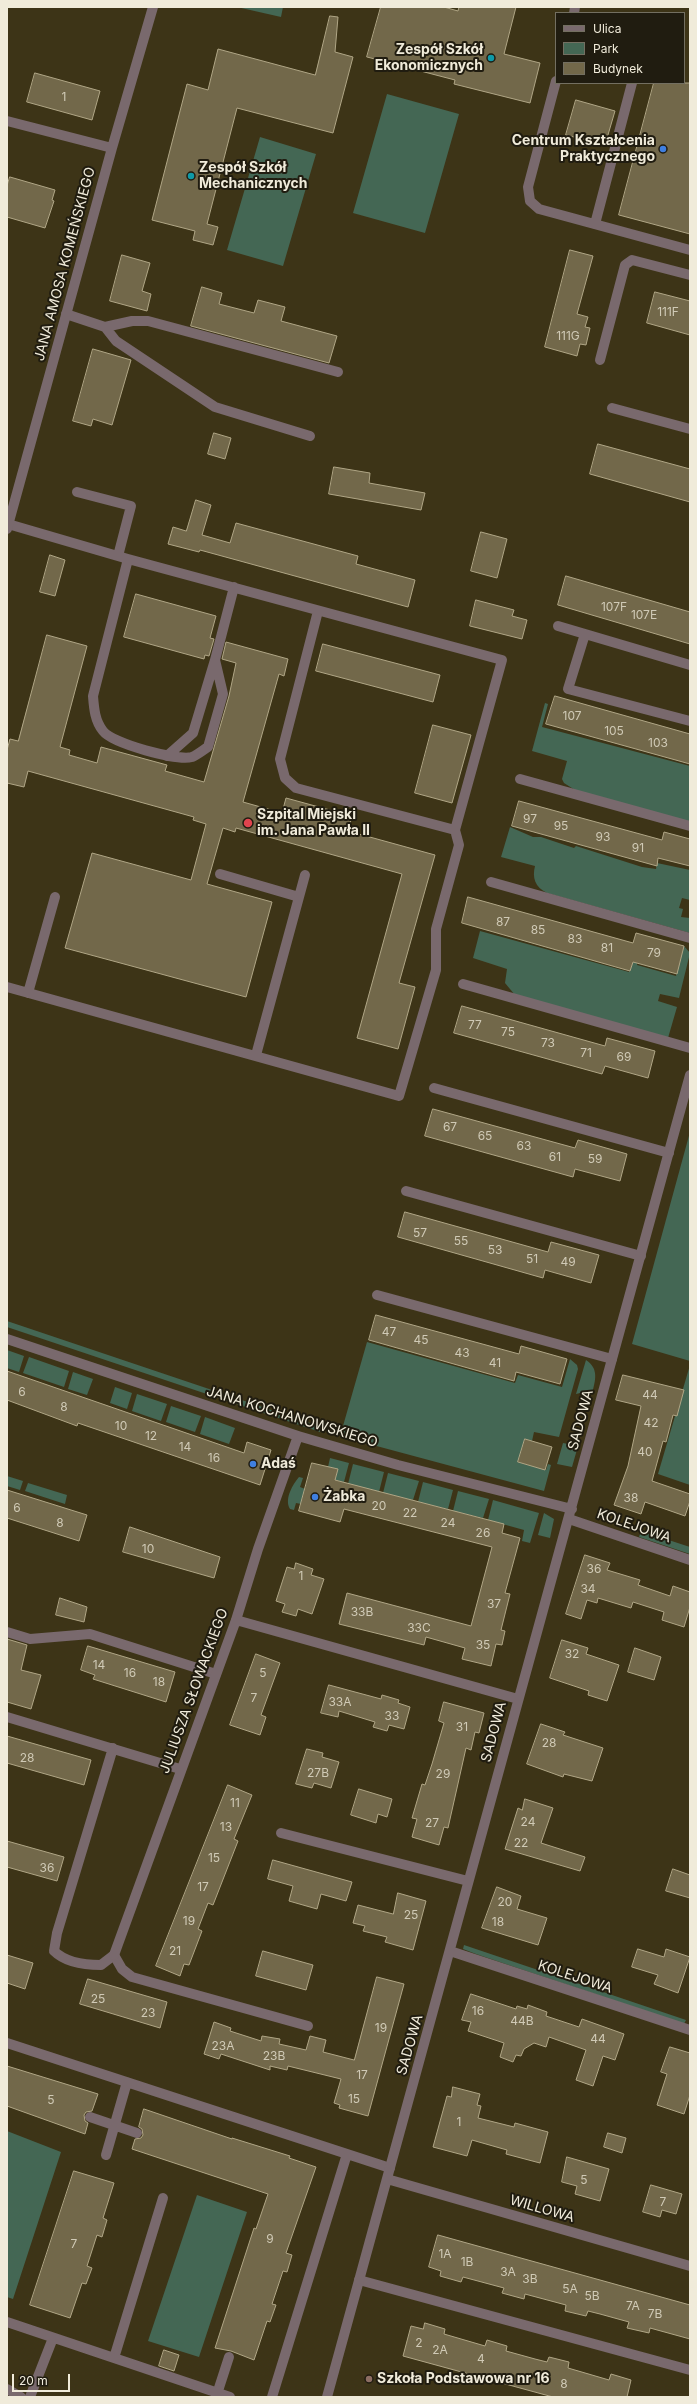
<!DOCTYPE html>
<meta charset="utf-8">
<style>
body{margin:0}
#map{position:relative;width:697px;height:2404px;overflow:hidden;background:#3d3417;font-family:Inter,sans-serif}
canvas{display:block}
.frame{position:absolute;inset:0;border:8px solid #f0ebda;pointer-events:none}
.legend{position:absolute;left:555px;top:12px;width:130px;height:72px;box-sizing:border-box;background:#201c10;border:1px solid #736f61;margin:0;padding:5px 7px;list-style:none;font-size:12px;color:#f0ebda}
.legend li{display:flex;align-items:center;gap:8px;height:20px}
.legend b{width:20px;border:1px solid #736f61}
.scale{position:absolute;left:12px;top:2374px;width:58px;height:18px;box-sizing:border-box;border:2px solid #f0ebda;border-top:0;padding-left:5px;font-size:12px;line-height:14px;white-space:nowrap;color:#f0ebda;-webkit-text-stroke:3px #201c10;paint-order:stroke}
</style>
<div id="map">
<canvas width="697" height="2404"></canvas>
<div class="frame"></div>
<ul class="legend">
<li><b style="height:5px;background:#79696d"></b>Ulica</li>
<li><b style="height:11px;background:#446754"></b>Park</li>
<li><b style="height:11px;background:#72684a"></b>Budynek</li>
</ul>
<div class="scale">20 m</div>
</div>
<script>
const context = document.querySelector('canvas').getContext('2d');
context.lineJoin = 'round';
function fill(path, color) { context.fillStyle = color; context.fill(path, 'evenodd'); }
function stroke(path, color, width, dash) { context.strokeStyle = color; context.lineWidth = width; context.lineCap = dash ? 'butt' : 'round'; context.setLineDash(dash || []); context.stroke(path); }
function label(font, color, halo, rows, align = 'center') {
  context.font = font + ' Inter,sans-serif'; context.lineWidth = 4; context.setLineDash([]); context.textBaseline = 'middle'; context.strokeStyle = halo; context.fillStyle = color; for (const [text, x, y, turn = 0] of rows) {
    context.save(); context.translate(x, y); context.rotate((+turn || 0) * Math.PI / 180); context.textAlign = isNaN(turn) ? turn : align; if (halo) context.strokeText(text, 0, 0); context.fillText(text, 0, 0); context.restore();
  }
}
const green = new Path2D(`
 M237,7H283L281,17Z
 M387,94L459,114L425,233L353,213Z
 M260,137L316,154L283,266L227,250Z
 M545,703L548,704L542,727L690,766V822L575,790L564,783L562,779L567,761L532,751Z
 M510,827L533,837H541L574,848L576,846L642,867L656,869L657,863L690,870V900L682,898L679,908L683,909L681,917L690,918V933L547,893C535,887 532,878 535,866L501,857Z
 M480,931L629,972L633,962L637,963V965L676,976L684,946L690,953L679,998L660,994L658,1001L677,1007L668,1038L515,995L505,983L507,969L473,958Z
 M690,1132V1361L632,1344Z
 M7,1321L322,1427L320,1432L7,1327Z
 M367,1342L515,1383L518,1375L562,1387L570,1359L577,1365L578,1369L559,1437L534,1432L532,1441L525,1439L518,1462L546,1470L548,1464L551,1465L544,1491L343,1437L341,1433Z
 M7,1350L24,1356L19,1372L7,1368Z
 M29,1357L69,1371L64,1387L23,1373Z
 M586,1360C598,1368 596,1378 593,1390L576,1394Z
 M690,1365V1485L658,1474Z
 M73,1372L93,1379L87,1395L68,1389Z
 M115,1387L132,1393L127,1409L110,1403Z
 M137,1394L167,1404L161,1421L132,1411Z
 M171,1406L201,1416L195,1432L166,1422Z
 M205,1417L235,1428L229,1444L200,1434Z
 M563,1443L578,1446L572,1467L557,1464Z
 M330,1458L349,1463L344,1482L335,1480L338,1469L328,1467Z
 M353,1464L384,1472L379,1492L348,1484Z
 M388,1473L419,1481L413,1500L383,1493Z
 M7,1476L23,1481L20,1490L7,1486Z
 M299,1477L303,1478L300,1487L305,1489L301,1504L296,1503L294,1510L290,1509C284,1499 293,1484 299,1477Z
 M423,1482L453,1490L448,1509L418,1502Z
 M28,1483L67,1495L65,1504L25,1491Z
 M458,1491L489,1499L483,1518L453,1511Z
 M493,1500L539,1513L530,1543L522,1541L524,1530L488,1520Z
 M544,1513L554,1519L550,1538L538,1535Z
 M641,1531L690,1547V1554L639,1537Z
 M464,1945L686,2020L684,2024L476,1954L463,1949Z
 M7,2131L61,2152L13,2299L7,2297Z
 M197,2195L247,2212L199,2357L148,2341Z`);
const building = new Path2D(`
 M381,7H444L458,11L459,7H516L504,54L540,63L530,103L454,84L455,80L367,57Z
 M330,16L338,17L335,52L353,57L333,133L237,108L207,224L218,227L213,245L193,240L195,231L152,220L187,84L208,90L218,49L315,75Z
 M35,73L100,91L92,120L27,102Z
 M654,83H690V234L619,215Z
 M576,100L615,111L605,145L566,135Z
 M10,177L55,190L52,200L54,201L45,228L7,217V186Z
 M570,250L593,256L577,314L588,317L585,327L590,328L586,345L580,344L577,356L545,347Z
 M122,255L150,263L142,291L151,294L147,311L110,301Z
 M202,287L222,293L219,304L254,313L258,300L285,307L281,321L337,336L329,363L191,326Z
 M655,292L690,301V335L647,323Z
 M93,349L131,360L112,425L93,419L91,426L73,421Z
 M214,433L231,438L225,459L208,454Z
 M598,444L690,469V502L590,474Z
 M334,467L370,473L369,483L425,493L421,510L329,494Z
 M196,500L211,505L202,535L230,543L236,523L358,556L356,564L415,580L408,607L200,550L199,552L168,544L173,527L186,531Z
 M481,532L507,539L497,578L471,571Z
 M50,555L65,560L55,596L40,592Z
 M566,576L690,612V644L558,605Z
 M136,594L216,616L210,638L214,639L209,656L205,655L204,659L124,637Z
 M476,600L514,610L512,616L527,620L522,639L470,626Z
 M47,635L87,646L60,747L70,750L69,755L97,763L101,747L167,765L165,771L204,782L229,696L236,663L222,659L226,642L288,659L284,676L279,674L243,802L282,813L286,798L352,816L348,831L435,855L399,983L415,987L398,1049L357,1038L402,874L236,828L235,832L223,828L207,884L272,902L246,997L65,948L92,853L191,880L206,824L193,820L194,817L28,771L24,787L7,783V750L10,739L18,741Z
 M323,644L440,675L433,702L316,671Z
 M555,696L690,734V764L546,724Z
 M433,725L471,735L452,803L415,793Z
 M519,801L662,840L664,832L690,839V866L658,858L657,866L512,826Z
 M468,897L633,943L636,933L684,946L677,974L633,962L630,971L462,923Z
 M462,1006L605,1046L607,1038L655,1051L648,1078L605,1066L602,1074L454,1033Z
 M433,1109L575,1148L578,1140L627,1154L620,1181L575,1169L573,1177L425,1136Z
 M405,1212L548,1252L551,1242L599,1255L591,1283L545,1270L543,1278L398,1237Z
 M376,1315L519,1354L521,1346L567,1359L560,1384L516,1372L514,1381L369,1340Z
 M7,1371L244,1453L247,1442L271,1450L260,1485L78,1423L77,1426L7,1400Z
 M623,1375L684,1390L677,1416L673,1415L666,1442L663,1441L652,1481L690,1494V1501L685,1516L645,1502L641,1514L614,1505L628,1466L641,1406L616,1400Z
 M525,1439L552,1447L545,1470L518,1462Z
 M312,1463L338,1469L335,1480L504,1524L502,1533L520,1538L505,1593L510,1594L501,1630L505,1631L502,1645L496,1644L491,1666L462,1659L465,1648L426,1637L424,1645L339,1624L347,1593L471,1626L492,1547L344,1509L340,1522L299,1511Z
 M7,1490L87,1515L79,1541L7,1518Z
 M130,1527L220,1557L214,1578L123,1552Z
 M585,1555L610,1563L607,1570L640,1580L638,1585L670,1596L673,1586L690,1592V1607L684,1627L662,1620L664,1612L633,1602L631,1608L598,1598L597,1603L587,1600L581,1619L566,1614Z
 M296,1563L313,1569L311,1575L324,1579L312,1614L298,1609L296,1616L282,1612L285,1604L276,1601L287,1567L294,1569Z
 M60,1598L87,1607L84,1622L56,1615Z
 M7,1639L27,1645L21,1670L41,1675L31,1709L7,1702Z
 M562,1640L588,1648L586,1654L619,1665L607,1701L588,1695L589,1691L550,1678Z
 M88,1646L175,1672L166,1702L93,1679L95,1675L81,1670Z
 M635,1648L661,1657L654,1680L628,1672Z
 M256,1654L280,1663L261,1715L266,1717L260,1735L230,1725Z
 M329,1685L381,1699L382,1695L399,1700L398,1703L410,1707L404,1729L389,1725L387,1731L373,1727L375,1722L339,1711L338,1717L321,1713Z
 M444,1702L484,1713L479,1733L475,1732L471,1750L466,1748L448,1828L444,1827L439,1845L412,1837L417,1819L412,1818L422,1784L425,1785L432,1764L444,1723L439,1721Z
 M541,1724L565,1732L563,1735L603,1748L592,1781L564,1774L563,1777L527,1764Z
 M7,1736L91,1760L84,1785L7,1763Z
 M307,1749L323,1753L322,1757L339,1762L331,1788L314,1783L312,1788L296,1784Z
 M228,1785L252,1795L234,1839L238,1841L213,1905L208,1903L198,1929L202,1931L189,1965L184,1964L180,1976L156,1966Z
 M359,1789L392,1799L387,1817L378,1814L376,1823L351,1815Z
 M525,1799L553,1808L541,1843L585,1857L580,1871L505,1849L518,1808L522,1810Z
 M7,1841L64,1857L57,1881L7,1867Z
 M273,1860L352,1882L346,1901L321,1894L317,1909L289,1901L293,1886L268,1879Z
 M673,1869L690,1875V1898L666,1891Z
 M497,1887L521,1896L517,1909L547,1918L538,1945L482,1928Z
 M398,1893L426,1901L413,1950L385,1942L387,1937L363,1931L365,1926L353,1923L358,1905L393,1914Z
 M638,1949L664,1957L666,1949L690,1957L678,1993L654,1984L658,1975L632,1967Z
 M263,1951L313,1965L306,1990L256,1976Z
 M7,1955L33,1963L25,1989L7,1983Z
 M377,1977L404,1984L368,2116L339,2108L340,2105L334,2103L341,2079L288,2066L287,2070L270,2066V2070L221,2054L219,2059L204,2054L214,2022L231,2028L230,2031L261,2041L262,2036L280,2039L279,2044L306,2050L310,2036L326,2040L323,2052L354,2060Z
 M88,1979L167,2002L160,2028L80,2004Z
 M471,1994L516,2009L517,2006L527,2009L528,2005L547,2012L546,2016L579,2027L582,2019L624,2034L615,2060L603,2056L593,2086L576,2080L586,2050L549,2037L546,2047L534,2043L524,2049L521,2056L516,2055L513,2062L500,2057L504,2043L468,2031L471,2022L462,2020Z
 M670,2047L690,2053V2095L684,2114L657,2105L667,2074L661,2072Z
 M7,2066L98,2094L92,2111L86,2112L84,2115L85,2121L88,2123L85,2134L7,2106Z
 M453,2087L480,2094L477,2105L481,2106L478,2118L514,2127L515,2123L548,2132L540,2163L506,2154L507,2150L472,2140L467,2156L433,2147L447,2096L451,2097Z
 M144,2109L232,2139V2138L290,2156L289,2158L316,2167L286,2253L292,2255L287,2272L283,2271L272,2304L276,2305L270,2322L267,2321L254,2360L231,2351L215,2348L254,2228L256,2229L268,2194L132,2149L135,2139L141,2138L143,2135L142,2129L139,2127Z
 M608,2133L626,2138L622,2153L604,2147Z
 M567,2157L609,2169L600,2201L575,2194L577,2186L562,2182Z
 M74,2171L114,2183L103,2218L107,2220L102,2237L97,2235L87,2266L92,2268L86,2284L82,2283L70,2318L30,2305Z
 M651,2185L682,2194L676,2214L662,2210L660,2217L643,2212Z
 M438,2235L690,2305V2339L650,2328L649,2333L627,2328L629,2322L600,2314L588,2311L586,2316L565,2311L566,2305L525,2294L524,2299L502,2293L504,2288L463,2277L461,2282L440,2276L441,2271L429,2267Z
 M425,2323L445,2329L444,2334L485,2346L487,2340L507,2346L506,2351L535,2359L547,2362L549,2357L569,2362L568,2368L609,2380L611,2374L631,2380L627,2397H553L403,2356L411,2326L423,2329Z
 M164,2350L179,2355L174,2371L159,2366Z`);
const lane = new Path2D(`
 M574,13L575,7
 M556,81L528,187L530,201L539,209L690,250
 M595,224L632,83
 M66,314L105,327L116,341L215,407L310,436
 M105,327L132,321H148L338,372
 M600,360L625,265L632,260L690,275
 M612,408L690,429
 M77,492L131,506L118,556
 M128,559L93,696C94,709 95,721 103,731C113,744 177,761 192,757C197,755 203,750 208,747L223,694L215,660L234,587
 M318,611L280,759L285,778L296,788L455,830
 M558,626L690,665
 M585,634L568,689L690,721
 M167,756L193,733L215,660
 M520,779L690,826
 M220,874L299,897
 M491,882L690,938
 M463,984L690,1048
 M7,987L399,1096L436,970V929L459,845L455,830L502,660L128,559L8,524
 M28,993L55,897
 M256,1055L305,875
 M434,1088L669,1153
 M406,1191L641,1256
 M377,1295L612,1359
 M7,1632L30,1639L90,1634L216,1674
 M7,1717L180,1769
 M113,1748L57,1933L54,1951C66,1963 85,1965 101,1965L114,1955L122,1969L132,1977L308,2026
 M281,1833L468,1881
 M7,2043L390,2168
 M90,2117L137,2133
 M106,2155L127,2082
 M359,2280L690,2370
 M7,2322L230,2397
 M114,2358L163,2198
 M7,2389L21,2397
 M217,2394L229,2357
 M30,2397L53,2338
 M272,2397L347,2154`);
const street = new Path2D(`
 M7,121L112,148
 M7,529L112,148L153,7
 M7,1339L298,1436L398,1465L572,1509
 M569,1519L690,1560
 M236,1620L518,1699
 M450,1951L690,2030
 M114,1955L236,1620L258,1549L298,1436
 M387,2179L690,2266
 M327,2397L690,1075`);
const markers = [
 [491,58,4,"#0f9aa8"],
 [663,149,4,"#3f7fe0"],
 [191,176,4,"#0f9aa8"],
 [248,823,5,"#e0444e"],
 [253,1464,4,"#3f7fe0"],
 [315,1497,4,"#3f7fe0"],
 [369,2379,4,"#8d6e63"]
];
const numberNames = [
 ["1",64,97],
 ["111F",668,312],
 ["111G",568,336],
 ["107F",614,607],
 ["107E",644,615],
 ["107",572,716],
 ["105",614,731],
 ["103",658,743],
 ["97",530,819],
 ["95",561,826],
 ["93",603,837],
 ["91",638,848],
 ["87",503,922],
 ["85",538,930],
 ["83",575,939],
 ["81",607,948],
 ["79",654,953],
 ["77",475,1025],
 ["75",508,1032],
 ["73",548,1043],
 ["71",586,1053],
 ["69",624,1057],
 ["67",450,1127],
 ["65",485,1136],
 ["63",524,1146],
 ["61",555,1157],
 ["59",595,1159],
 ["57",420,1233],
 ["55",461,1241],
 ["53",495,1250],
 ["51",532,1259],
 ["49",568,1262],
 ["47",389,1332],
 ["45",421,1340],
 ["43",462,1353],
 ["41",495,1363],
 ["6",22,1392],
 ["44",650,1395],
 ["8",64,1407],
 ["42",651,1423],
 ["10",121,1426],
 ["12",151,1436],
 ["14",185,1447],
 ["40",645,1452],
 ["16",214,1458],
 ["38",631,1498],
 ["20",379,1506],
 ["6",17,1508],
 ["22",410,1513],
 ["8",60,1523],
 ["24",448,1523],
 ["26",483,1533],
 ["10",148,1549],
 ["36",594,1569],
 ["1",301,1576],
 ["34",588,1589],
 ["37",494,1604],
 ["33B",362,1612],
 ["33C",419,1628],
 ["35",483,1645],
 ["32",572,1654],
 ["14",99,1665],
 ["16",130,1673],
 ["5",263,1673],
 ["18",159,1682],
 ["7",254,1698],
 ["33A",340,1702],
 ["33",392,1716],
 ["31",462,1727],
 ["28",549,1743],
 ["28",27,1758],
 ["27B",318,1773],
 ["29",443,1774],
 ["11",235,1803],
 ["24",528,1822],
 ["27",432,1823],
 ["13",226,1827],
 ["22",521,1843],
 ["15",214,1858],
 ["36",47,1868],
 ["17",203,1887],
 ["20",505,1902],
 ["25",411,1915],
 ["19",189,1921],
 ["18",498,1922],
 ["21",175,1951],
 ["25",98,1999],
 ["16",478,2011],
 ["23",148,2013],
 ["44B",522,2021],
 ["19",381,2028],
 ["44",598,2039],
 ["23A",223,2046],
 ["23B",274,2056],
 ["17",362,2075],
 ["15",354,2099],
 ["5",51,2100],
 ["1",459,2122],
 ["5",584,2180],
 ["7",663,2202],
 ["9",270,2239],
 ["7",74,2244],
 ["1A",445,2254],
 ["1B",467,2262],
 ["3A",508,2272],
 ["3B",530,2279],
 ["5A",570,2289],
 ["5B",592,2296],
 ["7A",633,2306],
 ["7B",655,2314],
 ["2",419,2343],
 ["2A",440,2350],
 ["4",481,2359],
 ["8",564,2384]
];
const poiNames = [
 ["Zespół Szkół",483,50,"right"],
 ["Ekonomicznych",483,66,"right"],
 ["Centrum Kształcenia",655,141,"right"],
 ["Praktycznego",655,157,"right"],
 ["Zespół Szkół",199,168],
 ["Mechanicznych",199,184],
 ["Szpital Miejski",257,815],
 ["im. Jana Pawła II",257,831],
 ["Adaś",261,1464],
 ["Żabka",323,1497],
 ["Szkoła Podstawowa nr 16",377,2379]
];
const streetNames = [
 ["JANA AMOSA KOMEŃSKIEGO",65,264,-75],
 ["JANA KOCHANOWSKIEGO",292,1417,17],
 ["SADOWA",581,1420,-75],
 ["KOLEJOWA",634,1526,19],
 ["JULIUSZA SŁOWACKIEGO",194,1691,-70],
 ["SADOWA",494,1732,-75],
 ["KOLEJOWA",575,1977,18],
 ["SADOWA",410,2045,-74],
 ["WILLOWA",542,2209,16]
];
fill(green, '#446754');
fill(building, '#72684a');
stroke(building, '#b0a686', 1);
stroke(lane, '#79696d', 10);
stroke(street, '#79696d', 10);
for (const [x, y, r, color] of markers) { const dot = new Path2D(); dot.arc(x, y, r, 0, 2 * Math.PI); context.fillStyle = color; context.fill(dot); stroke(dot, '#201c10', 1.5); }
label('12px', '#d0cab6', null, numberNames);
label('bold 14px', '#f0ebda', '#201c10', poiNames, 'left');
label('14px', '#f0ebda', '#201c10', streetNames);
</script>
